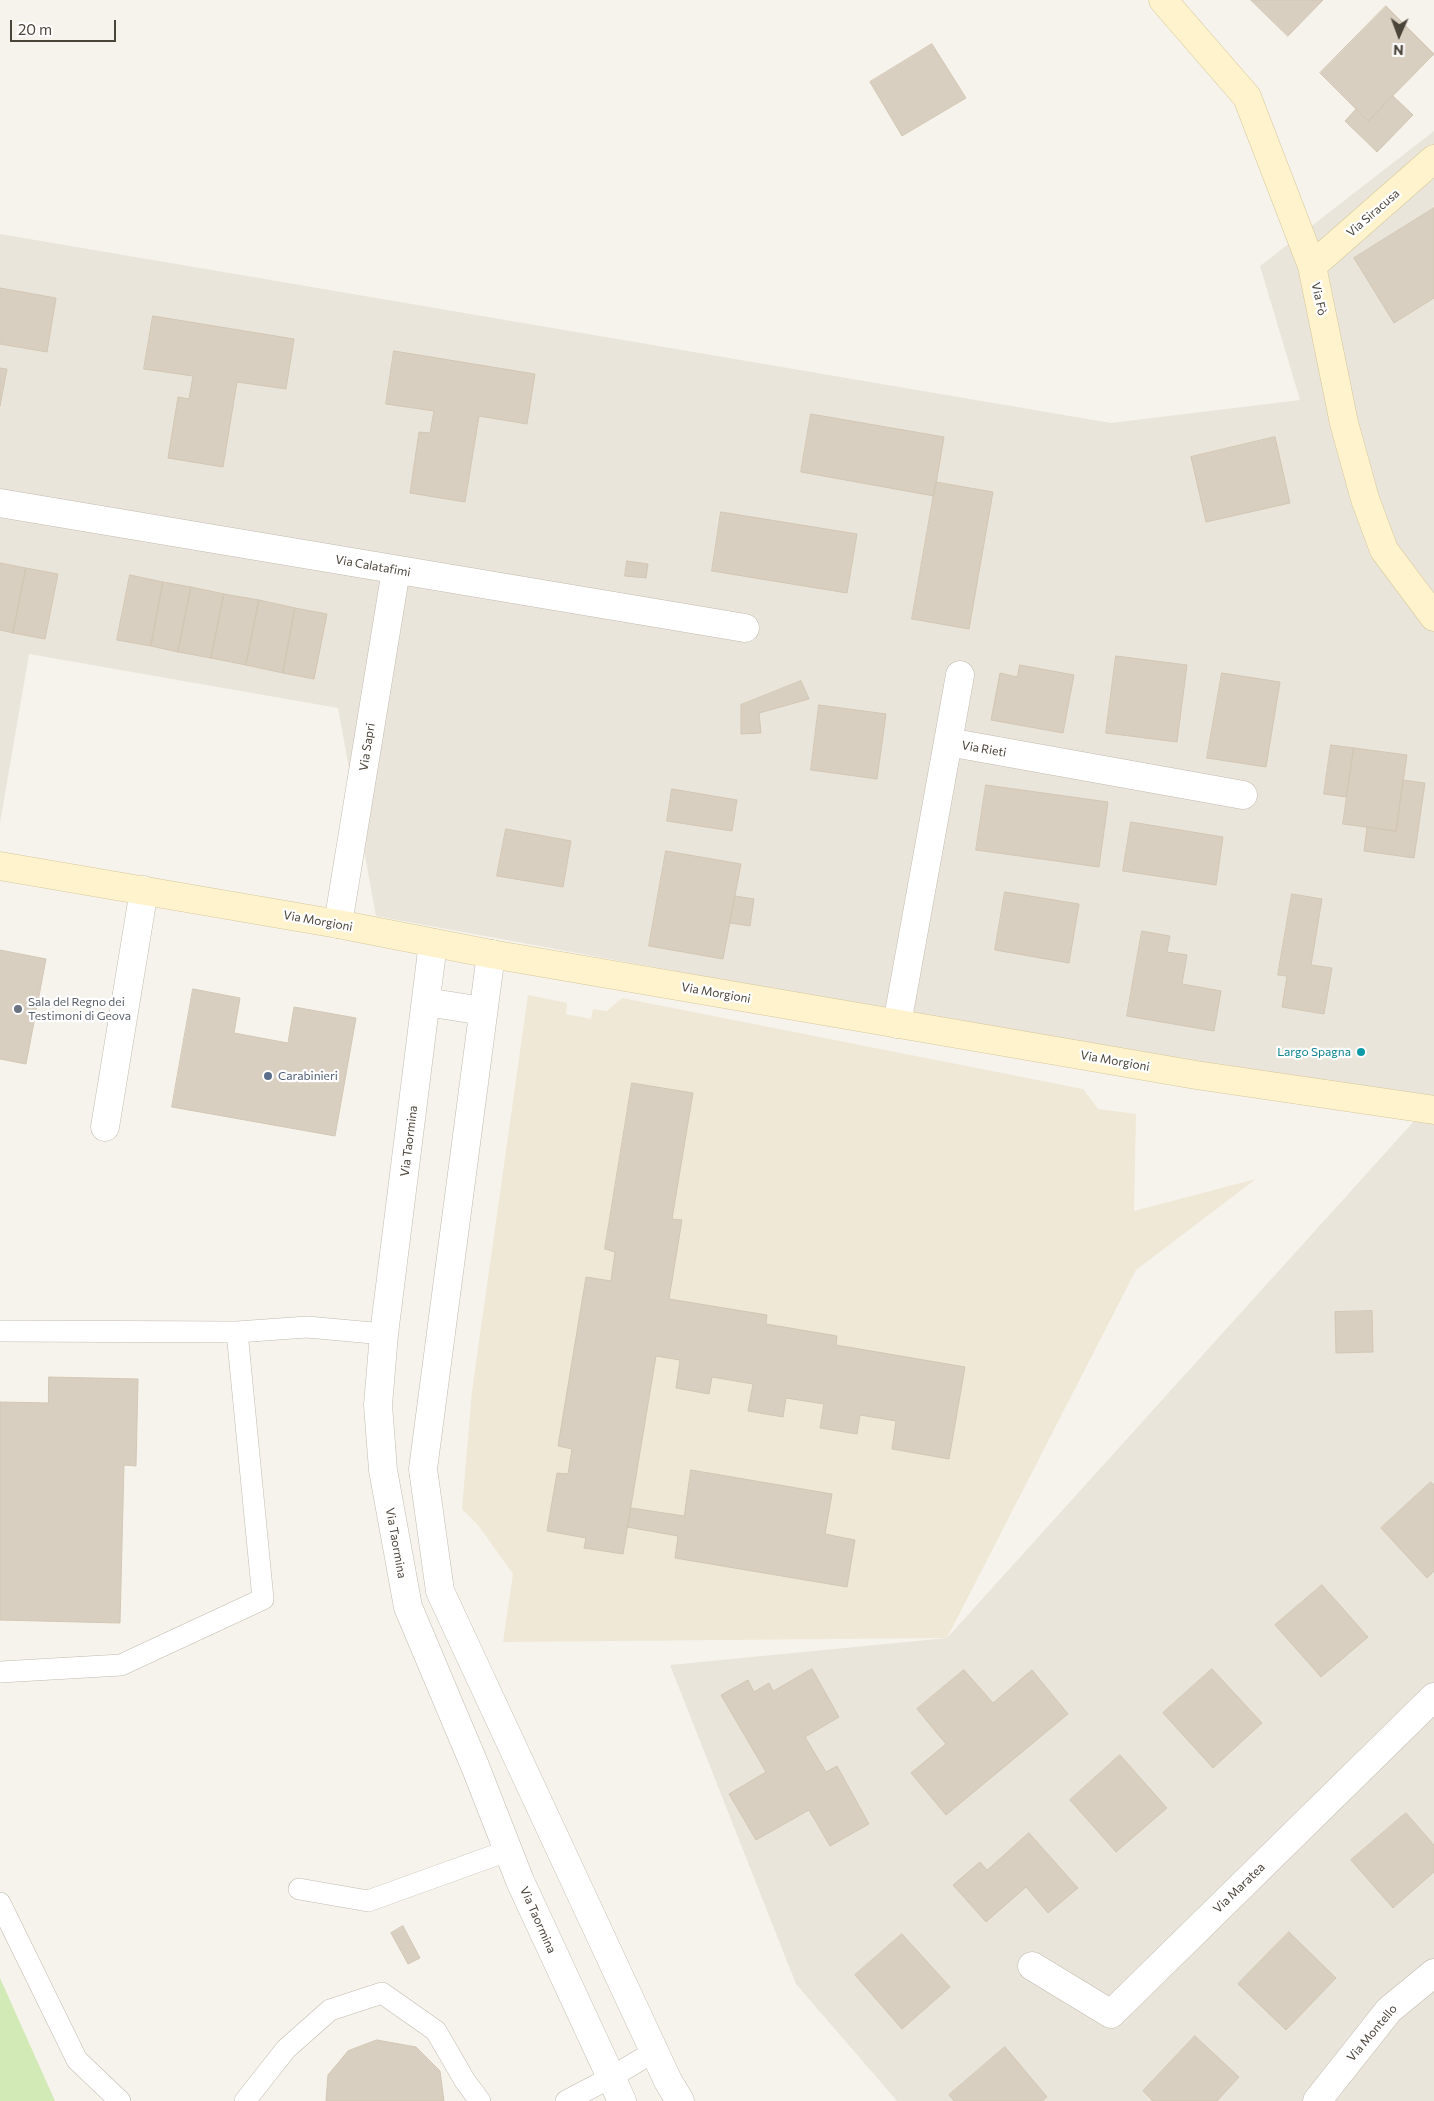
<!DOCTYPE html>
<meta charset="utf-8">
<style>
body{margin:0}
#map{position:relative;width:1434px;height:2101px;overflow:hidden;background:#f6f3ec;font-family:Commissioner,sans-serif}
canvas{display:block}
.north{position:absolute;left:1374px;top:10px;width:50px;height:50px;-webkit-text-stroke:4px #fff;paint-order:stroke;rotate:182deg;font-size:14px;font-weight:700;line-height:20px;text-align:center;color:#4b4439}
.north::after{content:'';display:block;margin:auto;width:18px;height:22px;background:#4b4439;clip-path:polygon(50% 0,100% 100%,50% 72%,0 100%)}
.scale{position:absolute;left:10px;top:20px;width:106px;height:22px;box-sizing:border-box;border:2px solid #4b4439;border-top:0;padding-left:6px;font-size:15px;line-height:18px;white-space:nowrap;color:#4b4439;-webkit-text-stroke:4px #fff;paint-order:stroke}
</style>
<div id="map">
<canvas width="1434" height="2101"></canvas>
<div class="north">N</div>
<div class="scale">20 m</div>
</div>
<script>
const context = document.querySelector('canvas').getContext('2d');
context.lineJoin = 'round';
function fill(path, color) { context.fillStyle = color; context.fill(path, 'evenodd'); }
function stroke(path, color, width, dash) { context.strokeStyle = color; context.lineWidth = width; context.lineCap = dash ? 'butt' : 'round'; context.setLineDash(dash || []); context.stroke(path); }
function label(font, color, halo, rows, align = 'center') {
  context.font = font + ' Commissioner,sans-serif'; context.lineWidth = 4.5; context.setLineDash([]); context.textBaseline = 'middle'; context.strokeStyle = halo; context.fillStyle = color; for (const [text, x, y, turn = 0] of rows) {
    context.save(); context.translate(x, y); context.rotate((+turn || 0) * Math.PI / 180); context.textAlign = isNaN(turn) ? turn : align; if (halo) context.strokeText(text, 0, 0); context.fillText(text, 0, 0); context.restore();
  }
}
const residential = new Path2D(`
 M1434,131V2101H897L796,1984L670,1665L947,1638L1425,1109L376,916L338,708L29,654L0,823V234L1111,423L1300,400L1260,266Z`);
const education = new Path2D(`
 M528,995L567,1003L566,1014L591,1019L593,1009L607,1011L622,998L1083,1089L1098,1109L1136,1114L1134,1211L1256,1179L1136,1270L947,1638L503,1642L513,1574L478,1525L462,1509L472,1391Z`);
const green = new Path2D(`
 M0,1978L55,2101H0Z`);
const building = new Path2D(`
 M1251,0H1323L1288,36Z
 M1386,6L1434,54L1368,121L1320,73Z
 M932,44L966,98L902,136L870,82Z
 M1393,96L1413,115L1377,152L1345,121L1356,109L1368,121Z
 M1434,208V298L1394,323L1354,258Z
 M0,288L56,298L47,352L0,344Z
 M153,316L294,339L286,389L237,382L223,467L168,458L178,397L189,399L193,376L144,369Z
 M394,351L535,374L527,424L479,416L465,502L410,493L419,432L430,433L434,411L386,404Z
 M0,368L7,369L0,406Z
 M811,414L944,437L934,496L801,472Z
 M1275,437L1290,503L1206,522L1191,457Z
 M936,482L993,492L969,629L912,619Z
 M721,512L857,534L847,593L712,571Z
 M627,561L648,564L646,578L625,576Z
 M0,563L26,568L13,633L0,630Z
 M26,568L58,574L45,639L13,633Z
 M130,575L163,582L151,646L117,640Z
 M163,582L191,587L178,652L151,646Z
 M191,587L224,594L211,658L178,652Z
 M224,594L259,600L246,665L211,658Z
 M259,600L295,608L283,673L246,665Z
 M295,608L327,614L314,679L283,673Z
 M1116,656L1187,665L1177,742L1106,733Z
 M1020,665L1074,675L1063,733L991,720L1000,673L1017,677Z
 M1222,673L1280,682L1266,767L1207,758Z
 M801,681L809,699L759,713L761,733L741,734V705Z
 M819,705L886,714L877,779L811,770Z
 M1331,745L1354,748L1346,797L1324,794Z
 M1354,748L1407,755L1396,831L1343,824Z
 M1403,780L1425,783L1414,858L1364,851L1367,827L1396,831Z
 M986,785L1108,802L1099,867L976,850Z
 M672,789L737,800L732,831L667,821Z
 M1131,822L1223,837L1216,885L1123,871Z
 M506,829L571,841L563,887L497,876Z
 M666,851L741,864L723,959L649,946Z
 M1005,892L1079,904L1069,963L995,950Z
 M1292,894L1322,899L1311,965L1332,968L1324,1014L1282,1007L1287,976L1278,975Z
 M735,896L754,899L750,926L730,923Z
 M1142,931L1170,936L1167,952L1187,955L1182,984L1221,991L1214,1031L1127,1016Z
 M0,950L46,959L26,1064L0,1059Z
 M193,989L240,998L234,1033L288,1043L294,1007L356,1018L335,1136L172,1107Z
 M632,1083L693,1093L672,1219L682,1220L669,1299L767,1315L766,1324L837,1336L836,1345L965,1367L949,1459L892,1449L896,1421L860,1415L857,1434L820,1428L824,1404L786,1398L783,1417L748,1411L753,1384L712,1377L709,1394L676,1388L680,1360L656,1356L623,1554L584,1548L586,1538L547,1531L557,1473L568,1474L572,1449L558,1446L586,1277L611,1281L615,1252L605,1249Z
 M1372,1311L1373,1352L1336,1353L1335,1312Z
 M49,1377L138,1379L136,1466L124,1465L120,1623L0,1620V1402L48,1403Z
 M691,1470L832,1494L825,1534L855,1540L847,1587L675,1558L678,1536L627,1527L631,1508L684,1516Z
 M1431,1482L1434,1485V1571L1427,1578L1381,1528Z
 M1322,1585L1368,1637L1321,1677L1275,1625Z
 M812,1669L839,1717L805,1737L826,1772L837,1766L869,1824L830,1846L809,1810L756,1840L729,1794L766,1772L721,1695L748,1680L754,1692L769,1683L773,1691Z
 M1212,1669L1262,1723L1213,1768L1163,1713Z
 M964,1670L993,1703L1032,1670L1068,1714L946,1815L911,1773L946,1744L917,1709Z
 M1120,1755L1167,1808L1116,1852L1070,1800Z
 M1406,1813L1434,1845V1872L1393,1908L1351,1860Z
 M1029,1833L1078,1888L1048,1913L1026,1887L986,1922L953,1885L980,1862L987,1870Z
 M403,1926L420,1958L408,1964L391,1933Z
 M1289,1932L1336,1978L1286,2030L1238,1984Z
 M902,1934L950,1987L902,2029L855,1975Z
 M1195,2036L1239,2077L1217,2101H1153L1143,2091Z
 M377,2040L416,2047L440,2071L444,2101H326L328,2075L348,2051Z
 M1005,2047L1047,2097L1042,2101H954L949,2095Z`);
const lane = new Path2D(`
 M0,1331L237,1332L307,1327L384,1334
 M0,1672L121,1665L263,1599L237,1332
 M299,1889L368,1901L507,1851
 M0,1903L77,2060L120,2101
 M245,2101L286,2049L330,2010L382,1993L436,2031L465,2081L480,2101
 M566,2101L610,2078L655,2051`);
const street = new Path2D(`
 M0,503L745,628
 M948,742L960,675
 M338,924L396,570
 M433,943L384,1334L378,1405L383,1470L408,1607L475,1766L520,1881L622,2101
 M491,954L423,1469L440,1591L668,2081L680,2101
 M426,1002L483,1011
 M897,1024L948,742L1243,795
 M105,1127L144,890
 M1032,1966L1111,2014L1434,1697
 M1317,2101L1389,2010L1434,1973`);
const secondary = new Path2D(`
 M1163,0L1247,97L1312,266L1344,423L1365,499L1384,550L1434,617
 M1312,266L1434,159
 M0,866L338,924L491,954L1074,1054L1196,1075L1434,1110`);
const markers = [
 [18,1009,5,"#6b7280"],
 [1361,1052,5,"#0f9aa8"],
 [268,1076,5,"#5c6f8a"]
];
const streetNames = [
 ["Via Siracusa",1373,213,-41],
 ["Via Fò",1319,299,78],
 ["Via Calatafimi",373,566,10],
 ["Via Sapri",367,747,-81],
 ["Via Rieti",984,749,10],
 ["Via Morgioni",318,921,10],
 ["Via Morgioni",716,993,10],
 ["Via Morgioni",1115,1061,10],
 ["Via Taormina",409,1141,-83],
 ["Via Taormina",396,1543,80],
 ["Via Maratea",1239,1888,-44],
 ["Via Taormina",538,1920,66],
 ["Via Montello",1372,2033,-50]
];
const worshipNames = [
 ["Sala del Regno dei",28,1002],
 ["Testimoni di Geova",28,1016]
];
const cultureNames = [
 ["Largo Spagna",1351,1052]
];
const serviceNames = [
 ["Carabinieri",278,1076]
];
fill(residential, '#eae5da');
fill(education, '#efe8d6');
fill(green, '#d2eab5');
fill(building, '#d8cfc1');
stroke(building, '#d3c7b4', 1);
stroke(lane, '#c2bbae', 22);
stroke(street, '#c2bbae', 29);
stroke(secondary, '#d6c79b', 29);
stroke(lane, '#fff', 21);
stroke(street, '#fff', 28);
stroke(secondary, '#fff3cd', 28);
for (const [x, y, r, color] of markers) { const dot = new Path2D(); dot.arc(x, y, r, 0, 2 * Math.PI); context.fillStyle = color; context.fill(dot); stroke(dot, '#fff', 2); }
label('12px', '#4b4439', '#fff', streetNames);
label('12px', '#5b616d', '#fff', worshipNames, 'left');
label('12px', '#0d838f', '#fff', cultureNames, 'right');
label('12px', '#4e5e75', '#fff', serviceNames, 'left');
</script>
